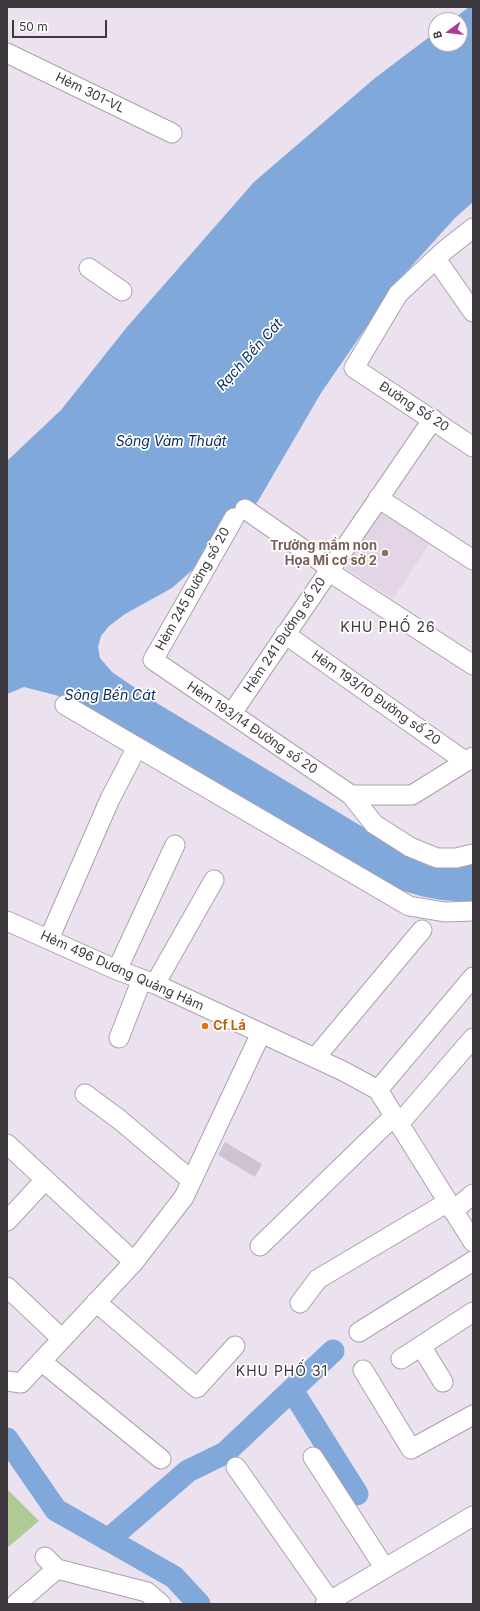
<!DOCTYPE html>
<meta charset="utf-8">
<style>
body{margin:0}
#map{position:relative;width:480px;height:1611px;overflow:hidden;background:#ece2ef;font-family:Inter,sans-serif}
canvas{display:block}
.frame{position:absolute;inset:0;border:8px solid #3d393e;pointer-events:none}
.north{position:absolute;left:428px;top:12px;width:40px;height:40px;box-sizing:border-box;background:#fff;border:1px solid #b1b0b2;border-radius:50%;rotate:255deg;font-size:11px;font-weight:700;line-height:16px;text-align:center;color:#3d393e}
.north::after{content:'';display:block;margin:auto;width:14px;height:18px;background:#ac3994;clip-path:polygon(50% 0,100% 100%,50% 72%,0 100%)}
.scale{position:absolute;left:12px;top:20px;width:95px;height:18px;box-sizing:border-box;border:2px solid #3d393e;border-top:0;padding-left:5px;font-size:12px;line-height:14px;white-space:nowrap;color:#3d393e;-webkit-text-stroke:3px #fff;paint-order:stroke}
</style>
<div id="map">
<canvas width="480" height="1611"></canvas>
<div class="frame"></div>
<div class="north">B</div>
<div class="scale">50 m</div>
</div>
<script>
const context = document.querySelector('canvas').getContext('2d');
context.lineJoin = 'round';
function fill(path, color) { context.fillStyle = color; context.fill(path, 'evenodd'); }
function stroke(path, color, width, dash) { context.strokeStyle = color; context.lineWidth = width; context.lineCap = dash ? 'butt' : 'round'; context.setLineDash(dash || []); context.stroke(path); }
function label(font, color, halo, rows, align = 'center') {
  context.font = font + ' Inter,sans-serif'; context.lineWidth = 3.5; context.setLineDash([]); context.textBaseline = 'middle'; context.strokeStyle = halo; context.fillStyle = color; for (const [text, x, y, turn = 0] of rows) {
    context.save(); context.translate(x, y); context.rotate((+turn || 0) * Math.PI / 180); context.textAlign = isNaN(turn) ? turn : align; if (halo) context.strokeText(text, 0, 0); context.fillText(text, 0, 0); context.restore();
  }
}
const built = new Path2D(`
 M379,502L433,538L393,599L347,569L345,565Z`);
const green = new Path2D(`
 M7,1489L39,1521L7,1548Z`);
const water = new Path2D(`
 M469,7H473V202L455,218L398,281L321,393L258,501L226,540L172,588L125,614L109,626L101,636L98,647L100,658L112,672L160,705L391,844L444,867L473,864V901C443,902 425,898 397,889L78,701L24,687L7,694V461L61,410L127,327L254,182L375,78L436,32V44H460V20H452Z`);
const river = new Path2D(`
 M292,1390L357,1494
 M7,1439L56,1510L174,1577L199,1604
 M108,1540L188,1471L225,1453L333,1351`);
const building = new Path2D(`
 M225,1142L262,1164L255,1177L218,1155Z`);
const minor = new Path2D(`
 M7,53L172,133
 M473,228L445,250L398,294L354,368L473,447
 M436,259L473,312
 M89,268L122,291
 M378,498L473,560
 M245,509L330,568
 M234,518L153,660L351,795L374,824L410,847L437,858H456L473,854
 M328,571L473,665
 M285,634L466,762
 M65,705L409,906L445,912L473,911
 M232,713L433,419
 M351,795H412L473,757
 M7,921L117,970L155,984L343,1071L378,1090L473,1242
 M49,939L110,799L137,747
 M117,970L175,845
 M155,984L214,880
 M119,1038L142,979
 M315,1058L422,930
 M378,1090L473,977
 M85,1094L120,1120L191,1180
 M399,1124L473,1038
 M7,1144L134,1262
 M453,1211L473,1194
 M7,1221L45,1180
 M260,1246L394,1116
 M7,1287L62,1339
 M96,1302L197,1388L235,1346
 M300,1303L318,1279L448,1202
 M359,1332L473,1261
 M421,1346L443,1382
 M401,1359L473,1312
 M41,1361L161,1459
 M363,1370L411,1449L473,1415
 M7,1381L21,1383L134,1262L184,1197L261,1033
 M313,1457L384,1567
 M236,1467L330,1601
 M45,1557L57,1569L147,1592L161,1604
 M16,1604L57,1569
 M325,1604L473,1516`);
const markers = [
 [385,553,4,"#8d6e63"],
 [205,1026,4,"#e8710a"]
];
const streetNames = [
 ["Hẻm 301-VL",90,93,26],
 ["Đường Số 20",414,407,33],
 ["Hẻm 245 Đường số 20",193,589,-61],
 ["Hẻm 241 Đường số 20",285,635,-56],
 ["Hẻm 193/10 Đường số 20",376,698,35],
 ["Hẻm 193/14 Đường số 20",252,728,34],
 ["Hẻm 496 Dương Quảng Hàm",122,971,24]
];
const educationNames = [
 ["Trường mầm non",377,546],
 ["Họa Mi cơ sở 2",377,561]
];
const foodNames = [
 ["Cf Lá",213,1026]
];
const waterNames = [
 ["Rạch Bến Cát",250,355,-48],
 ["Sông Vàm Thuật",171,442],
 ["Sông Bến Cát",110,696]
];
const neighbourhoodNames = [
 ["KHU PHỐ 26",388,628],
 ["KHU PHỐ 31",282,1372]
];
fill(built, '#e3d4e6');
fill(green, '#afcb93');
fill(water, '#81a8db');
stroke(river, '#81a8db', 23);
fill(building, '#cec4d1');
stroke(minor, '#aba1ad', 21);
stroke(minor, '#fff', 19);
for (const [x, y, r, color] of markers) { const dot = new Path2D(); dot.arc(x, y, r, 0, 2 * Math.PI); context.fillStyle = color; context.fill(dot); stroke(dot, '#fff', 1.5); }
label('13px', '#3d393e', '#fff', streetNames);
label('bold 13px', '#785e54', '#fff', educationNames, 'right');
label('bold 13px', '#c56008', '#fff', foodNames, 'left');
label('italic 14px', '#032b59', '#fff', waterNames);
context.letterSpacing = '1px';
label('14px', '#3d393e', '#fff', neighbourhoodNames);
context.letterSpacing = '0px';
</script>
